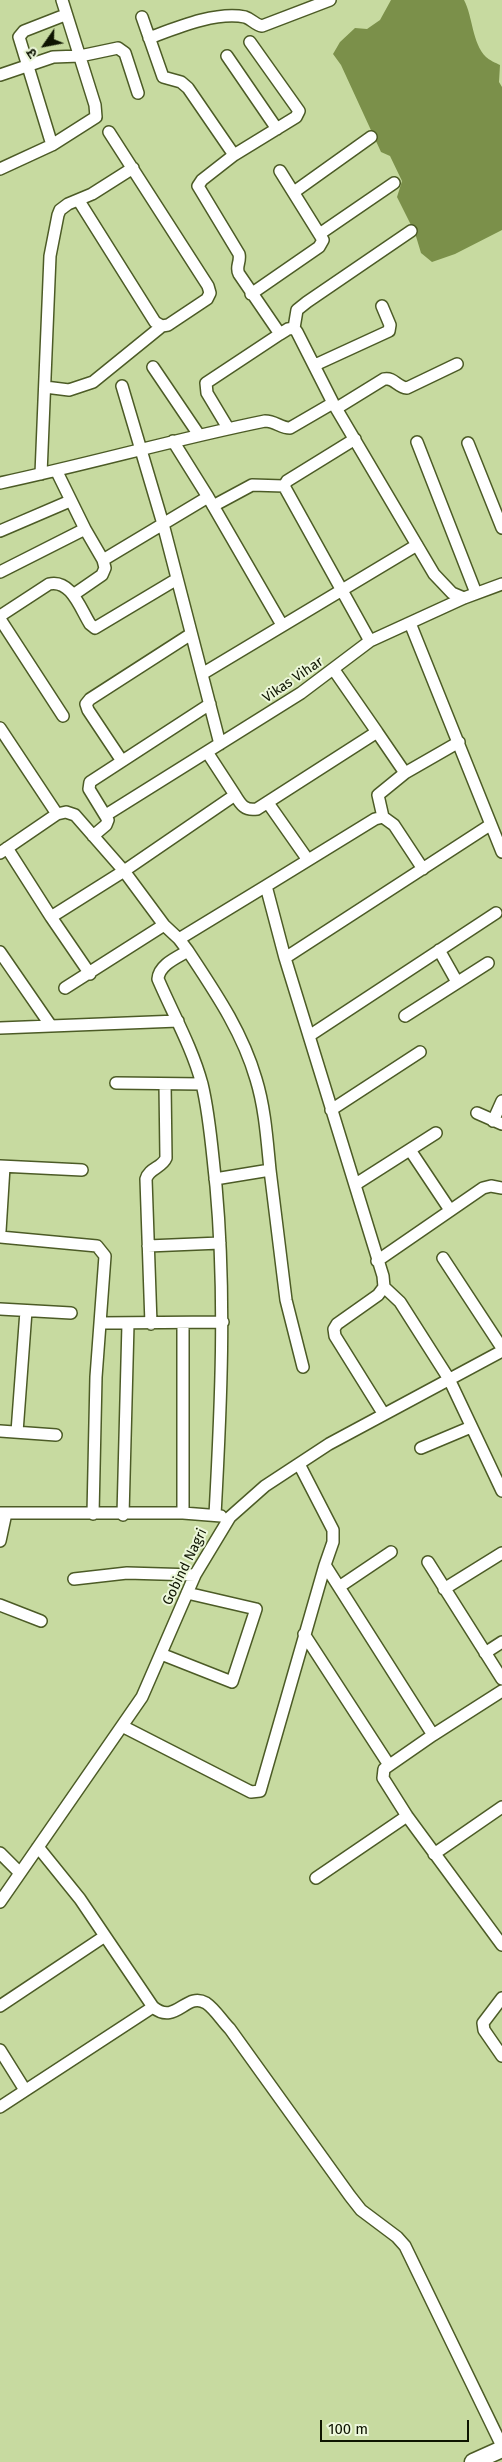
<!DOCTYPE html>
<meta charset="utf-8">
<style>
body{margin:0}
#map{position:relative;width:502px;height:2462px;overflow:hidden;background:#c7daa0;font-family:"Fira Sans","Noto Sans Devanagari",sans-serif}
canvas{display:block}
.north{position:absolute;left:20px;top:20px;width:50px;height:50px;-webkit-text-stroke:4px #ecf7da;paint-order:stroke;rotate:237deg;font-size:14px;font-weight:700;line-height:20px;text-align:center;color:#0e1401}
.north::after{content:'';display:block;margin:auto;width:18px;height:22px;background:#0e1401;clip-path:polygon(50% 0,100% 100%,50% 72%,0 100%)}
.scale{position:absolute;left:320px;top:2420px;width:149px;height:22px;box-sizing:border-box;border:2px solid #0e1401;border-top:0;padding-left:6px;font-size:15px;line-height:18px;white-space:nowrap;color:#0e1401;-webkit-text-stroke:4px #ecf7da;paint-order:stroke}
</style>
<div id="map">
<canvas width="502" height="2462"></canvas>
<div class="north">उ</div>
<div class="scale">100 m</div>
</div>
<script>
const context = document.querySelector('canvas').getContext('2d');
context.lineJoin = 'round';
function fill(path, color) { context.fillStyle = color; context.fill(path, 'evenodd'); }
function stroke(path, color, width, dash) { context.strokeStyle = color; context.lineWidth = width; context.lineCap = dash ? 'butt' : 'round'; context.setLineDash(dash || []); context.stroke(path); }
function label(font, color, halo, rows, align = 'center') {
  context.font = font + ' "Fira Sans",sans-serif'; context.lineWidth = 4; context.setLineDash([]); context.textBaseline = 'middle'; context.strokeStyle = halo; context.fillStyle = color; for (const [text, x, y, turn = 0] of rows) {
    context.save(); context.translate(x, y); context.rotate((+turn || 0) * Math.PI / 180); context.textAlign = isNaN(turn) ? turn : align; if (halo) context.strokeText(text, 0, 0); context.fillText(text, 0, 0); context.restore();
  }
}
const water = new Path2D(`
 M391,0H464C473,17 472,43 486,57C489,60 496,63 500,65L499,82L502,87V230L455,254L432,262L421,253L415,233L397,197L402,181L390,156L381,152L341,65L333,54L340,42L355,28L367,29L380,20Z`);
const minor = new Path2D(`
 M142,17L163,77L181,82L188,88L234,155L202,180L198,186L239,254C241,262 235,267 239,274L280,334L288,329L294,328L297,332L333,403L434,574L452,593L464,598
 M149,38C176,28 216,11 245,17C252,19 255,25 262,26L330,0
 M227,56L277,129
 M0,75L53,57L80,56L118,48L125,53L138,93
 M52,145L19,37L24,31L65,15
 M234,155L296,117L299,111L250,42
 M0,169L52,145L96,117L95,105L62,0
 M294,192L371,137
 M79,201L155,322L162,326L168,325L207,299L210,293L208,286L109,132
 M321,233L394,183
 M251,294L319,247L323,240L280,171
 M294,328L297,310L307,302L411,231
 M315,365L389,331L390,325L382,306
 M153,367L199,435
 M122,386L163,524L220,744
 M45,387L69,390L93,382L162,326
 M337,408L384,379C394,377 397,387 407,388L457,364
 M228,428L207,393L206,383L280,334
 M355,439L287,481L284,486L370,641
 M173,441L208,497
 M417,442L476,593
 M468,443L502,528
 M41,474L50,256L58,215L60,210L68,204L92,194L133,168
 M0,483C89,464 176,439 265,421C275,421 281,428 290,428L333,403
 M213,506L252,485L284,486
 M85,529L103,560L208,497L282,625
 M0,531L70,501
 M0,572L85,529L57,472
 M73,595L102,575L105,568L103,560
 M0,616L49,584C71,579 80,608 90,624L95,628L177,579
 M0,619L63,716
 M410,623L502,852
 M202,674L417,545
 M0,728L57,814L66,812L75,815L124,871L164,925L179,939L266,886
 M377,732L405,773L459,742
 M122,761L88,710L86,704L90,699L191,634
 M235,795C241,805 245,811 257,809L377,732L334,670
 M268,803L308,860
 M106,815L301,693L370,641L464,598L502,584
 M383,817L378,795L405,773
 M93,836L106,825L108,820L89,789L90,782L210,704
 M7,848L51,917L124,871L235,795L207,752
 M0,853L57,814
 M51,917L90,974
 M179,939L188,951C176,958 159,965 158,979C173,1014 192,1047 202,1084C210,1117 212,1152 216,1186C226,1296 221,1405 215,1515
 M439,950L457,982
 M188,951C215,992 242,1031 256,1079C265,1108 267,1140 270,1170L215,1179
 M0,952L51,1026
 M285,958L490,825
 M65,988L164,925
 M405,1016L488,963
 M0,1028L178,1021
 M309,1036L496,913
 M116,1083L202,1084
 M331,1110L420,1052
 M477,1113L502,1124
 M493,1121L502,1101
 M410,1150L450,1210
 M0,1166L82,1170
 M270,1170L286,1300L303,1367
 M356,1184L436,1133
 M0,1231L4,1167
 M0,1237L97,1246L105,1256L96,1377L93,1514
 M148,1246L220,1243
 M443,1258L502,1348
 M377,1261L483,1188L491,1186L502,1188
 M384,1287L400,1302L449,1379L502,1491
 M0,1309L71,1313
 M100,1323L223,1322
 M151,1324L146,1179C149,1168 162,1168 166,1158L165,1084
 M383,1413L335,1336L334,1329L337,1324L378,1295L384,1287L383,1276L285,958L266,886L375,819L383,817L394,825L423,869
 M0,1431L56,1435
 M17,1432L26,1311
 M421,1448L471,1427
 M299,1464L333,1530V1542L325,1565L433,1735L384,1769L383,1778L407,1816L502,1945
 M0,1513H183L221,1516
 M183,1513V1323
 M123,1515L128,1324
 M0,1541L6,1513
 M428,1562L502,1679
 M74,1579L127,1573L195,1575
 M339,1587L391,1552
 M444,1589L502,1553
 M0,1605L41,1621
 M304,1634L389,1765
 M485,1653L502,1642
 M161,1654L232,1682L256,1609L187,1593
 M122,1726L251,1792L260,1791L325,1565
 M433,1735L502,1691
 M38,1847L80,1899L153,2007C176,2026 186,1991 206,2003C215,2009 222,2021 230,2029L350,2196L361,2210L397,2237L405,2246L502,2446
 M0,1853L20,1873
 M434,1854L502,1807
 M316,1878L407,1816
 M0,1902L142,1697L195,1575L230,1517L265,1486L329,1444L502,1351
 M502,1998L483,2023L484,2030L502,2056
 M0,2006L105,1936
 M0,2050L25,2090
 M0,2107L153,2007`);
const highway = new Path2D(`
 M473,2462L502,2449`);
const streetNames = [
 ["Vikas Vihar",293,680,-34],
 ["Gobind Nagri",185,1567,-64]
];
fill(water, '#7b904a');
stroke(minor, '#4c5b26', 14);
stroke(highway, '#4c5b26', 19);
stroke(minor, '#fff', 11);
stroke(highway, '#fff', 16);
label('14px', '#0e1401', '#ecf7da', streetNames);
</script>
